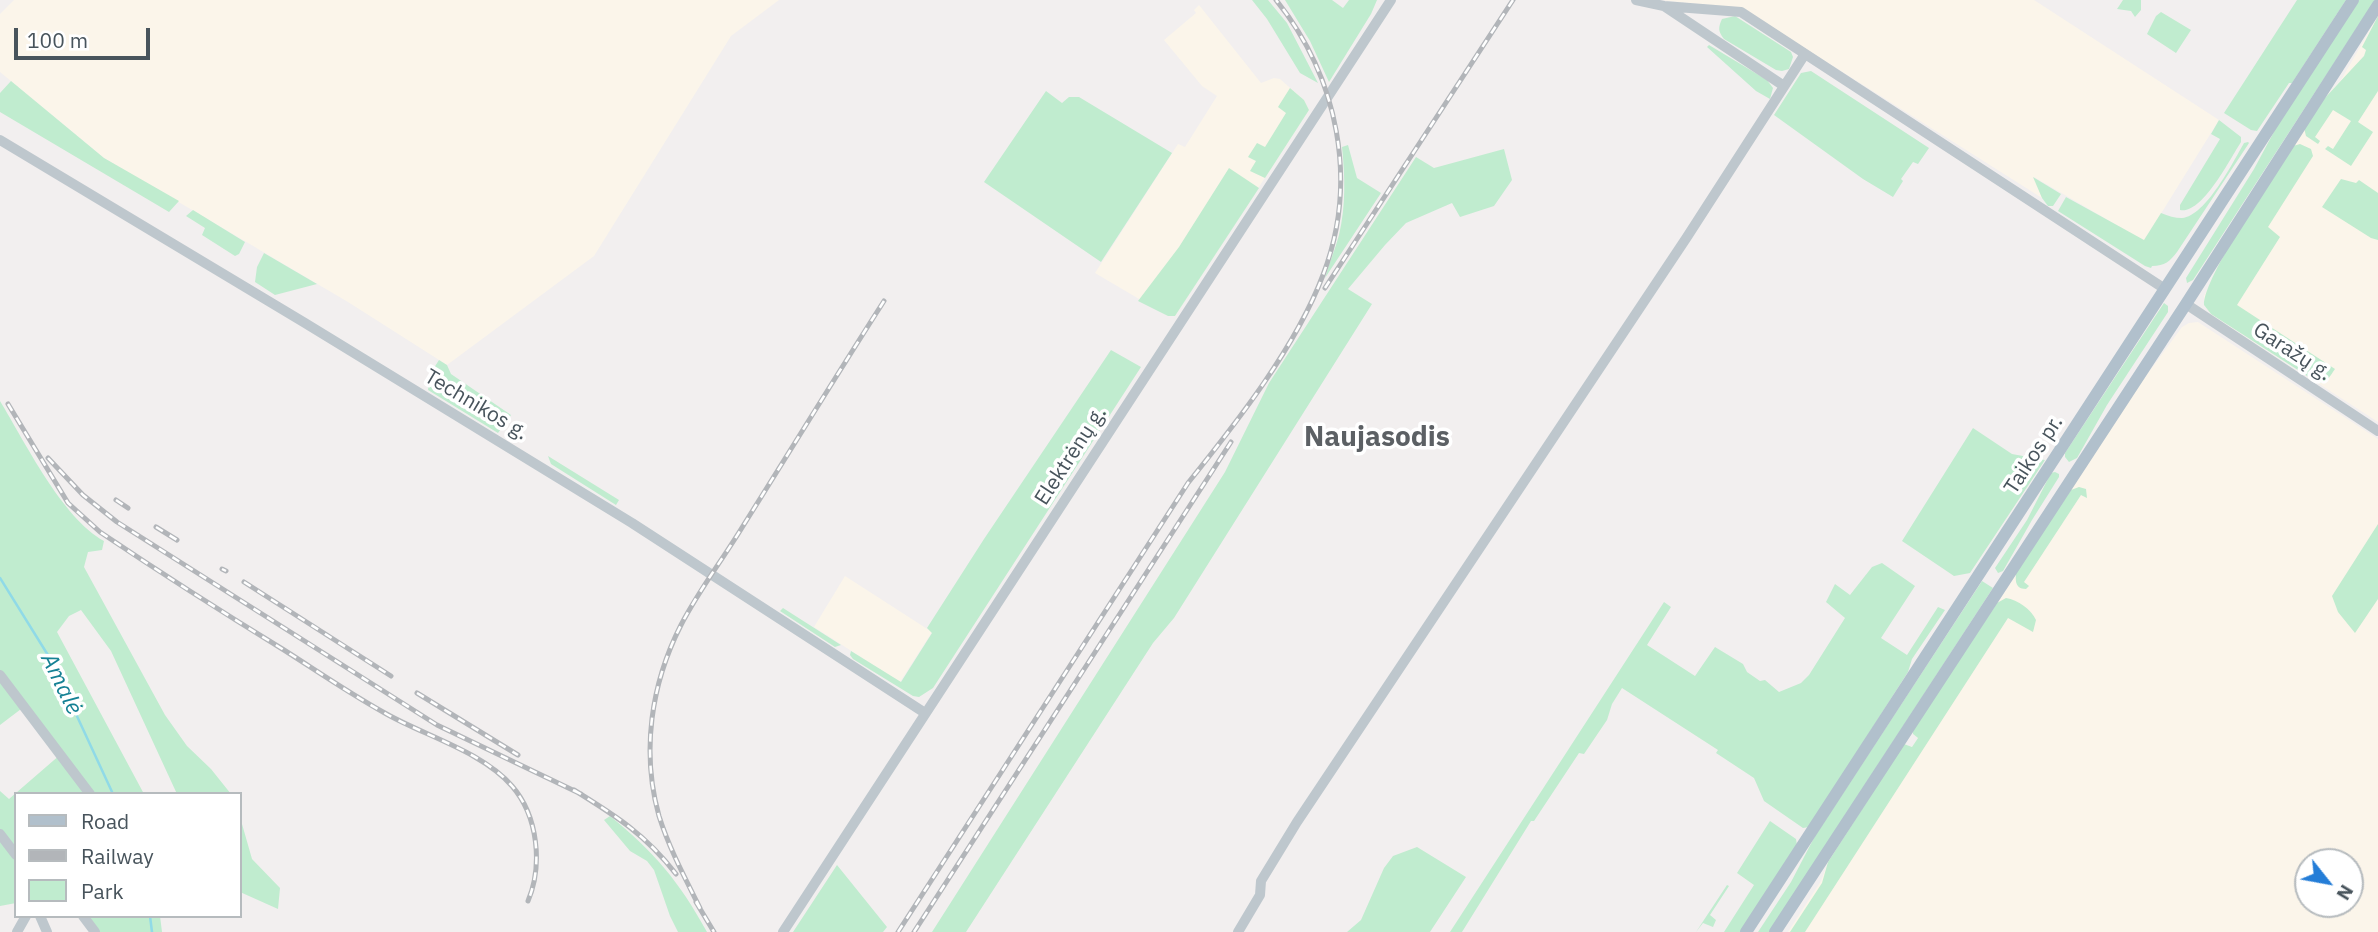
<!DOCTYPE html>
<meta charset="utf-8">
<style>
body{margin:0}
#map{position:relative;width:2378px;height:932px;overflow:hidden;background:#f2efef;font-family:"IBM Plex Sans",sans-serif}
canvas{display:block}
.legend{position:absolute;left:14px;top:792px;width:228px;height:126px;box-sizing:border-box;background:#fff;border:2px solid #b6bbbe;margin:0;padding:9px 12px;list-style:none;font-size:21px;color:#48545c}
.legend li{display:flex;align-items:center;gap:14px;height:35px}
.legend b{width:35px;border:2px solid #b6bbbe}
.north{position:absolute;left:2294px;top:848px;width:70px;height:70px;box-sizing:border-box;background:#fff;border:2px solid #b6bbbe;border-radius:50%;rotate:121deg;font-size:19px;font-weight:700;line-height:28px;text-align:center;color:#48545c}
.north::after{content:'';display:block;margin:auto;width:24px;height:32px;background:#247dd7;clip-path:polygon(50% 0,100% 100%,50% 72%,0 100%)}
.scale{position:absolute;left:14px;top:28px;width:136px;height:32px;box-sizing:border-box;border:4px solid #48545c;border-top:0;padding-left:9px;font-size:21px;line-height:24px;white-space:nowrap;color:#48545c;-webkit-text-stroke:5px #fff;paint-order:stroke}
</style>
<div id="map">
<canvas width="2378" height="932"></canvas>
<ul class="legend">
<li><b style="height:9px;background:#b1c0cc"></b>Road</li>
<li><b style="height:9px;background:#b2b5b9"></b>Railway</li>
<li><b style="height:19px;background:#c0eccf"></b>Park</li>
</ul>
<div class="north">N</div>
<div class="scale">100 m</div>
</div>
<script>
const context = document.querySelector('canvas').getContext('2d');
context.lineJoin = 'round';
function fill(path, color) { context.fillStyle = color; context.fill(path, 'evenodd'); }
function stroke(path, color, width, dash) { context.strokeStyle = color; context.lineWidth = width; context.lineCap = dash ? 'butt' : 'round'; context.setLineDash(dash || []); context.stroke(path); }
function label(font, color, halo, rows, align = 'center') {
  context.font = font + ' "IBM Plex Sans",sans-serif'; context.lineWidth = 7; context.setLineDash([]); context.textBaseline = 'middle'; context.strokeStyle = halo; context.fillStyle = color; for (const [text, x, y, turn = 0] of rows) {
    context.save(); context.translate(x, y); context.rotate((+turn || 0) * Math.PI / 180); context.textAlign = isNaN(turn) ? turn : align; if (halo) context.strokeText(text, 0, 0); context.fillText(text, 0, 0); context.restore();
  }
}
const commercial = new Path2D(`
 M14,0H779L731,36L594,256L447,365L348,302L104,158L0,72V14Z
 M1662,0H2034L2219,120L2144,241L2034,177L2042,198L1743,9Z
 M1199,5L1261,83L1274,78L1280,79L1304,100L1309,110L1175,316H1168L1095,273L1178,144L1185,147L1217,96L1202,86L1164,40L1196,13L1194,10Z
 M2378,16V422L2211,314L2204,305V296L2223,260L2323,100L2341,80Z
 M2198,322L2378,439V932H1788L1821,881L1828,862L1906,745L1912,747L1918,738L1913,734L2132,395L2182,327L2189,323ZM2308,862H2350V904H2308Z
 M845,576L932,632L900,682L814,627Z`);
const green = new Path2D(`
 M1252,0H1268L1287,23L1318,83L1300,73L1267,19Z
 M1285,0H1332L1343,8L1349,0H1377L1371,14L1329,82L1310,41Z
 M2123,0H2141V10L2135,17L2131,11L2117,9Z
 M2297,0H2346L2292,83H2289L2257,131L2251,130L2224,113Z
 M2359,0H2375L2193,280L2187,283L2186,278L2254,169L2276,128Z
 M2161,12L2191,30L2176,53L2147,34L2156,16Z
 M1735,16L1791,52L1793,57L1789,69L1782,71L1776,70L1724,39C1718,31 1718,28 1722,19Z
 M2378,16V91L2358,122L2373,132L2351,166L2325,149L2328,146L2333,149L2351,121L2333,110L2315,137L2320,141L2318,144L2306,136L2304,128L2323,100L2364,56L2366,50L2362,47Z
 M1709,45L1767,80L1773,88L1770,99L1756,91L1707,47Z
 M1811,71L1929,148L1918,164L1913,162L1901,179L1903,181L1893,197L1863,179L1774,115L1801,73Z
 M11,81L104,158L179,201L169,212L0,112V93Z
 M1290,88L1304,100L1309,110L1265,178L1250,171L1256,161L1248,157L1257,143L1265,147L1286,113L1278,107Z
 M1046,91L1062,103L1069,97H1079L1172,153L1101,262L984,182Z
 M2219,120L2241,137V142C2230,159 2202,215 2180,210V205L2220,139L2211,134Z
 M2248,142L2249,143L2177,252C2170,261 2165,266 2152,266L2151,268L2145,266L2058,211L2066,197L2144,240L2161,213C2168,216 2175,218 2182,218C2206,216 2233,162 2244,143Z
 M2300,144L2311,149L2313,156L2268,227L2280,237L2237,305L2335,369C2330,376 2328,382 2318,383L2211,314L2204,305C2204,276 2274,176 2293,146Z
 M1348,145L1357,178L1381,193L1325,278C1329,263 1335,250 1339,235C1346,206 1345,176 1342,147Z
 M1504,149L1512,180L1494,206L1460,217L1452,203L1406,223L1385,245L1348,289L1372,304L1174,618L1153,643L966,932H932L1225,472L1269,383L1416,157L1434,168Z
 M1229,168L1259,188L1175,316H1168L1138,301L1179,247Z
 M2033,177L2061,194L2053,206H2048L2042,198Z
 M2341,179L2356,183L2359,180L2378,193V240L2371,238L2322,207Z
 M193,210L245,242L239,254L235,256L202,235L205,228L186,216Z
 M264,253L317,284L275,295L255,282L257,267Z
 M2164,303L2168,306V312L2107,405L2077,458L2069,462L2065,457V453Z
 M1111,350L1141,367L933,688L919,697L913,696L853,659L850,655L851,651L901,682L932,633L927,628L984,539Z
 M439,360L447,365L451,374L511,415L498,433L428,390L430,374Z
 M0,401C25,442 62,518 104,541L102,550L88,552L84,567L165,715L187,746L211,769L231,794H177L111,651L81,610L69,616L57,632L144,794H16V903L0,906V791L9,799L61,754L25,706L0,725Z
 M1973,428L2012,454L2045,460L1970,573L1954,576L1902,541Z
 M548,456L619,500L616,505L551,464Z
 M2055,472L2059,474V477L2032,520L2003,571L1998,573L1995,568L2027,520L2051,473Z
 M2079,487L2086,489L2087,498L2081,495L2024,582L2029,586L2026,589C2014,589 2015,578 2017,569L2071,490Z
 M2378,524V599L2355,633L2338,612L2332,596Z
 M1882,563L1915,586L1881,638L1907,655L1938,607L1945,610L1912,659L1908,672L1809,827L1803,828L1764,801L1754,778L1716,753L1718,750L1622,688L1612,704L1607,720L1584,754L1579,753L1534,821H1531L1462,932H1450L1664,602L1671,607L1647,645L1695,676L1715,647L1743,664L1747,672L1760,681L1765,680L1779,692L1801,683L1809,675L1845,618L1826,602L1835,584L1850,595L1872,567Z
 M1982,581L1993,588L1769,932H1758L1791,882L1815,836Z
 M2006,598C2018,600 2031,609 2036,620L2033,632L2008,618L1805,932H1790L1822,883L1828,862L1904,744L1912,747L1918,738L1913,734V729L1997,603Z
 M783,608L841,645L835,647L780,611Z
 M610,816C655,853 679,881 707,932H678L670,916L654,870L647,861L630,851L604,820Z
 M240,817L252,859L280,888L278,909L240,892Z
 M1770,821L1796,839L1797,845L1740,932H1724L1754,885L1737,873Z
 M1417,847L1466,877L1430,932H1347L1361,920L1384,868L1393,856Z
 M837,865L887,927L883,932H793Z
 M1727,885L1729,886L1710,915L1716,920L1713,927L1703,923L1696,932Z
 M83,916H160L162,932H93Z`);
const stream = new Path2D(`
 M0,578L51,660L113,794
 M150,916L152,932`);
const minor = new Path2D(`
 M1636,0L1664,6L1741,12L2165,289
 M1664,6L1784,86
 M0,140L305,323L632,523L925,713
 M2186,304L2378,431
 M0,675L90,794
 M0,834L16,855
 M40,916L47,932
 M83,916L95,932
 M17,932L26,916
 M783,932L1391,0
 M1238,932L1260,895L1261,881L1297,822L1687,237L1805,54`);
const major = new Path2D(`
 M1746,932L2353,0
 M1775,932L2186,304L2378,5`);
const rail = new Path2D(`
 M1325,288L1513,0
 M8,404L68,503L100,532C161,573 222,612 284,650C317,671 349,693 383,712C422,735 482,751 512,786C538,816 543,865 528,901
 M48,458L83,495L117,522L437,725L581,794
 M116,500L128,508
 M156,527L177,540
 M222,569L226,571
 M244,582L391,676
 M417,693L518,755
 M574,790C616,816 645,834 676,874
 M696,902L714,932
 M700,908C685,878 669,848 659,816C641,752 651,684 681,625C699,590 723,559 743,526C790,451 836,376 884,301
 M898,932L1188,483C1237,422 1296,347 1323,275C1359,181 1338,77 1276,0
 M914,932L1231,442`);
const streetNames = [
 ["Garažų g.",2292,352,33],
 ["Technikos g.",476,405,31],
 ["Taikos pr.",2034,455,-57],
 ["Elektrėnų g.",1071,456,-57]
];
const waterNames = [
 ["Amalė",61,684,64]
];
const districtNames = [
 ["Naujasodis",1377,438]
];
fill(commercial, '#fbf5ea');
fill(green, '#c0eccf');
stroke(stream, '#90dae7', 2.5);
stroke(minor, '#bec7cd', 10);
stroke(major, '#b1c0cc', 12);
stroke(rail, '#b2b5b9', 5);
stroke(rail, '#fff', 2.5, [8]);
label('21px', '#48545c', '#fff', streetNames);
label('italic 23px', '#158194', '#fff', waterNames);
label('bold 28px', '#5c6064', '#fff', districtNames);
</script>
